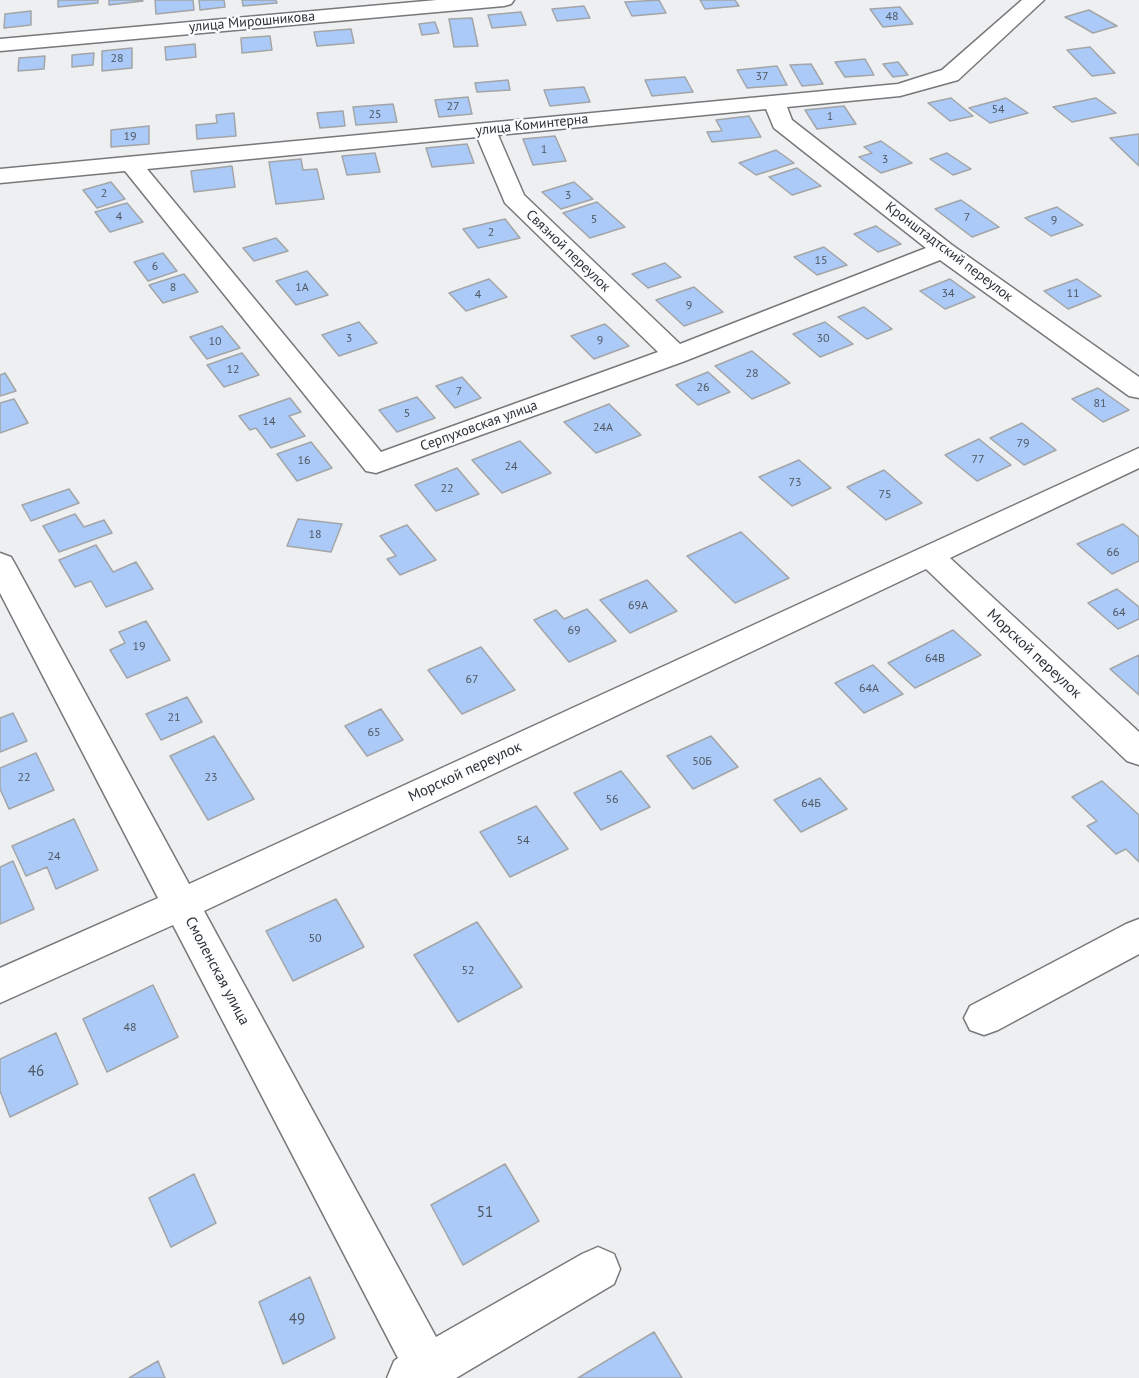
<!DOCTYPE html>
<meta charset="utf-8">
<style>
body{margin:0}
canvas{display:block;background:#eeeff1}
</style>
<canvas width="1139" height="1378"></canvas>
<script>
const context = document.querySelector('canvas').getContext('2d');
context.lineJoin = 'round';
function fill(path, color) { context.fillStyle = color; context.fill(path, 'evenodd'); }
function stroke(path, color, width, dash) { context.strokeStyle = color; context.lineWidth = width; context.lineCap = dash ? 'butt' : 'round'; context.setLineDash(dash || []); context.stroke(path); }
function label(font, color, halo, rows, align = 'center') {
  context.font = font + ' "PT Sans",sans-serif'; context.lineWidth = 4.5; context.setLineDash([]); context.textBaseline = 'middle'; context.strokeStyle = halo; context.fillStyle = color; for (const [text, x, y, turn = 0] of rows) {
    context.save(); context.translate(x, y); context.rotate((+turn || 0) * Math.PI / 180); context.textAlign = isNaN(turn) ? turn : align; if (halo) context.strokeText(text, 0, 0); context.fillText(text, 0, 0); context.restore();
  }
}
const building = new Path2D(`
 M58,0H98V3L58,7Z
 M109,0H142L143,1L109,5Z
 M155,0H193L194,10L156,14Z
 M199,0H224L225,7L200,10Z
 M242,0H276L277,3L243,6Z
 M659,0L666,13L632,16L625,2Z
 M700,0H735L739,6L705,9Z
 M584,6L590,18L557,21L552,9Z
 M900,7L913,24L883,27L870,9Z
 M1089,10L1117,26L1093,33L1065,17Z
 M31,11V25L4,28L5,14Z
 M521,12L526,25L492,28L488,15Z
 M472,18L478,46L454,47L449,19Z
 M435,22L439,33L422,35L419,24Z
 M351,29L354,43L317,46L314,32Z
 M270,36L272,50L242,53L241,38Z
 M195,44L196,57L166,60L165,47Z
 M1090,47L1115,73L1092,76L1067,50Z
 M132,48V68L102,71V51Z
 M94,53L93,65L72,67V55Z
 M45,56L44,69L18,71L19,58Z
 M865,59L874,75L845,77L835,62Z
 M898,62L908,75L893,77L883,64Z
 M811,64L823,84L802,86L790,65Z
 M777,66L787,85L747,88L737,70Z
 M685,77L693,92L652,96L645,80Z
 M508,80L510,90L477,92L475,83Z
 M584,87L590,102L550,106L544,90Z
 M468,97L472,114L439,117L435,100Z
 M951,98L973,116L950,121L928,103Z
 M1006,98L1028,113L990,123L969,108Z
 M1096,98L1116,113L1072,122L1053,107Z
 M393,104L397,122L356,125L353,107Z
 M844,106L856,124L817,129L805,110Z
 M343,111L345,126L320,128L317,113Z
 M234,113L236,136L197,139L196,125L217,123L216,115Z
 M749,116L761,137L712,142L707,132L722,131L716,120Z
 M149,126V144L111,147V130Z
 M1139,134V166L1110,138Z
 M555,136L566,161L533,165L523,139Z
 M881,141L912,163L881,173L859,157L872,153L864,147Z
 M467,144L474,163L432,167L426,148Z
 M776,150L794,163L756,175L739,163Z
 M375,153L380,172L347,175L342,156Z
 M947,153L971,169L953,175L930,159Z
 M301,159L303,170L317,169L324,199L276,204L269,162Z
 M232,166L235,187L194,192L191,171Z
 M797,168L821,186L792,195L769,177Z
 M111,182L125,199L97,208L83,190Z
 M574,182L593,199L561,209L542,192Z
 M961,200L999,227L972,237L935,209Z
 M597,202L625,227L590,238L563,213Z
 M127,203L143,222L110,232L95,212Z
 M1057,207L1083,225L1051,236L1025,218Z
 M505,219L520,238L478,248L463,229Z
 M876,226L901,244L878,252L854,234Z
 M276,238L288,251L254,261L243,248Z
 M824,247L847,265L817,275L794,257Z
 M163,253L177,271L148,281L134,262Z
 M665,263L681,277L648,288L632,274Z
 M307,271L328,295L296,305L276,281Z
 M184,274L198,292L163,303L149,285Z
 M489,279L507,297L466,311L449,293Z
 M950,279L975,297L945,309L920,291Z
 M1077,279L1101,296L1068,309L1044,291Z
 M694,287L723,312L684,326L656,300Z
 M864,307L892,329L867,339L838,317Z
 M359,322L377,343L339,356L322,335Z
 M825,322L853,344L820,357L793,334Z
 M605,324L629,346L594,359L571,336Z
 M222,326L240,348L207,359L190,337Z
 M752,351L790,383L752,399L715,366Z
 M242,353L259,375L224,387L207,365Z
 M708,372L730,392L698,405L676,385Z
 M5,373L16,391L0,396V375Z
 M462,377L481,398L455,408L436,386Z
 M1098,388L1129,410L1103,422L1072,399Z
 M417,397L435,418L397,432L379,410Z
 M290,398L301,412L289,416L305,436L271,448L256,428L250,430L239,416Z
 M14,399L28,423L0,433V403Z
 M609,404L641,435L596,453L564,422Z
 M1022,423L1056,450L1024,465L990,438Z
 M979,439L1011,465L977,481L945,455Z
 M520,441L551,473L502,493L472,460Z
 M311,442L332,468L297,481L277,454Z
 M799,460L831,488L792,506L759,477Z
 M457,468L479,494L436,511L415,485Z
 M884,470L922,503L886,520L847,487Z
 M69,489L79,503L31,521L22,505Z
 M75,514L84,527L104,520L112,533L59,552L43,526Z
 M298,519L342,524L331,552L287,546Z
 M1123,524L1139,537V561L1112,574L1077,544Z
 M407,525L436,560L400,575L387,559L396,556L380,536Z
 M741,532L789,578L735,603L687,556Z
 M96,545L113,572L136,562L153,589L106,607L91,581L75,587L59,560Z
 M647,580L677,611L630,633L600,600Z
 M1117,589L1139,607V619L1118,629L1088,603Z
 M587,609L616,641L569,662L534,620L556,610L564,619Z
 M146,621L170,660L127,678L110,650L125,643L119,632Z
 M953,630L981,655L915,688L888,663Z
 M481,647L515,690L462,714L428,670Z
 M1139,655V695L1110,669Z
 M873,665L903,694L864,713L835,683Z
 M187,697L202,722L161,740L146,714Z
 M381,709L403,740L367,756L345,726Z
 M13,713L27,741L0,752V718Z
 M214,736L254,799L208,820L170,756Z
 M711,736L738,767L693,789L667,756Z
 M36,753L54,790L9,809L0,789V768Z
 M621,771L650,807L601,830L574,793Z
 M820,778L847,809L801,832L774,800Z
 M1102,781L1139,815V862L1126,849L1116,854L1087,826L1097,821L1072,797Z
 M536,806L568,849L510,877L480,832Z
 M74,819L98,870L56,889L47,867L26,876L12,846Z
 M13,861L34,909L0,924V867Z
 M336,899L364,947L293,981L266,931Z
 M477,922L522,987L458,1022L414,955Z
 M153,985L178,1037L107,1072L83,1019Z
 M56,1033L78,1084L10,1117L0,1091V1059Z
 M505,1164L539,1221L463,1265L431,1205Z
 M194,1174L216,1223L171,1247L149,1198Z
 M310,1277L335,1338L283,1364L259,1302Z
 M654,1332L682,1378H578Z
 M158,1361L165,1378H129Z`);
const minor = new Path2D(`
 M437,0H514L511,4L504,6L0,51V39Z
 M1022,0H1044L958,80L900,96L787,107L792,120L952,245L1139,377V398L1129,396L940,260L685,361L376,473L366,471L125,171L0,183V169L898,84L942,70ZM766,109L774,128L926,248L680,344L524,195L498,135ZM477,137L505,203L658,352L381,452L147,169Z
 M1139,448V468L950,558L1139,732V765L1127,761L926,569L204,911L436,1337L582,1254L598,1247L614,1254L620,1269L614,1284L456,1378H387L394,1361L398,1358L173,925L0,1003V968L158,898L0,593V553L11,557L15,564L189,884Z
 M1139,919V954L998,1030L984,1035L970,1030L964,1018L970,1006L1126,924Z`);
const numberNames = [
 ["48",892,17],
 ["28",117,59],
 ["37",762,77],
 ["27",453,107],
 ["54",998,110],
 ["25",375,115],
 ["1",830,117],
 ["19",130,137],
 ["1",544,150],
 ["3",885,160],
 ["2",104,194],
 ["3",568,196],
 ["4",119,217],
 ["7",967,218],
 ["5",594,220],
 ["9",1054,221],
 ["2",491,233],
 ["15",821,261],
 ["6",155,267],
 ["8",173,288],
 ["1А",302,288],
 ["34",948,294],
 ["11",1073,294],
 ["4",478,295],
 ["9",689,306],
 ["3",349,339],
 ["30",823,339],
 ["9",600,341],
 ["10",215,342],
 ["12",233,370],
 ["28",752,374],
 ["26",703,388],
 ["7",459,392],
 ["81",1100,404],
 ["5",407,414],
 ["14",269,422],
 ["24А",603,428],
 ["79",1023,444],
 ["77",978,460],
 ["16",304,461],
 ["24",511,467],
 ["73",795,483],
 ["22",447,489],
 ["75",885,495],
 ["18",315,535],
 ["66",1113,553],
 ["69А",638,606],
 ["64",1119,613],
 ["69",574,631],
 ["19",139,647],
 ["64В",935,659],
 ["67",472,680],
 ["64А",869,689],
 ["21",174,718],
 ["65",374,733],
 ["50Б",702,762],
 ["22",24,778],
 ["23",211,778],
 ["56",612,800],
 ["64Б",811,804],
 ["54",523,841],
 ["24",54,857],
 ["50",315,939],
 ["52",468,971],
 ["48",130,1028]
];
const farStreetnames = [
 ["улица Мирошникова",252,22,-5],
 ["улица Коминтерна",532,125,-6],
 ["Связной переулок",568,251,44],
 ["Кронштадтский переулок",949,252,37],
 ["Серпуховская улица",479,426,-20]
];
const streetNames = [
 ["Морской переулок",1034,654,43],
 ["Морской переулок",465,772,-25],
 ["Смоленская улица",217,971,62]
];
const nearNumbernames = [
 ["46",36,1072],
 ["51",485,1213],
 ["49",297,1320]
];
fill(building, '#abcaf7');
stroke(building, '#a3a5a7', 1.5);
stroke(minor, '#77787a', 3);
fill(minor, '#fff');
label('12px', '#4f5763', null, numberNames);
label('14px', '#303132', '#fbfdff', farStreetnames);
label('15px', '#303132', '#fbfdff', streetNames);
label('15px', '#4f5763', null, nearNumbernames);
</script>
